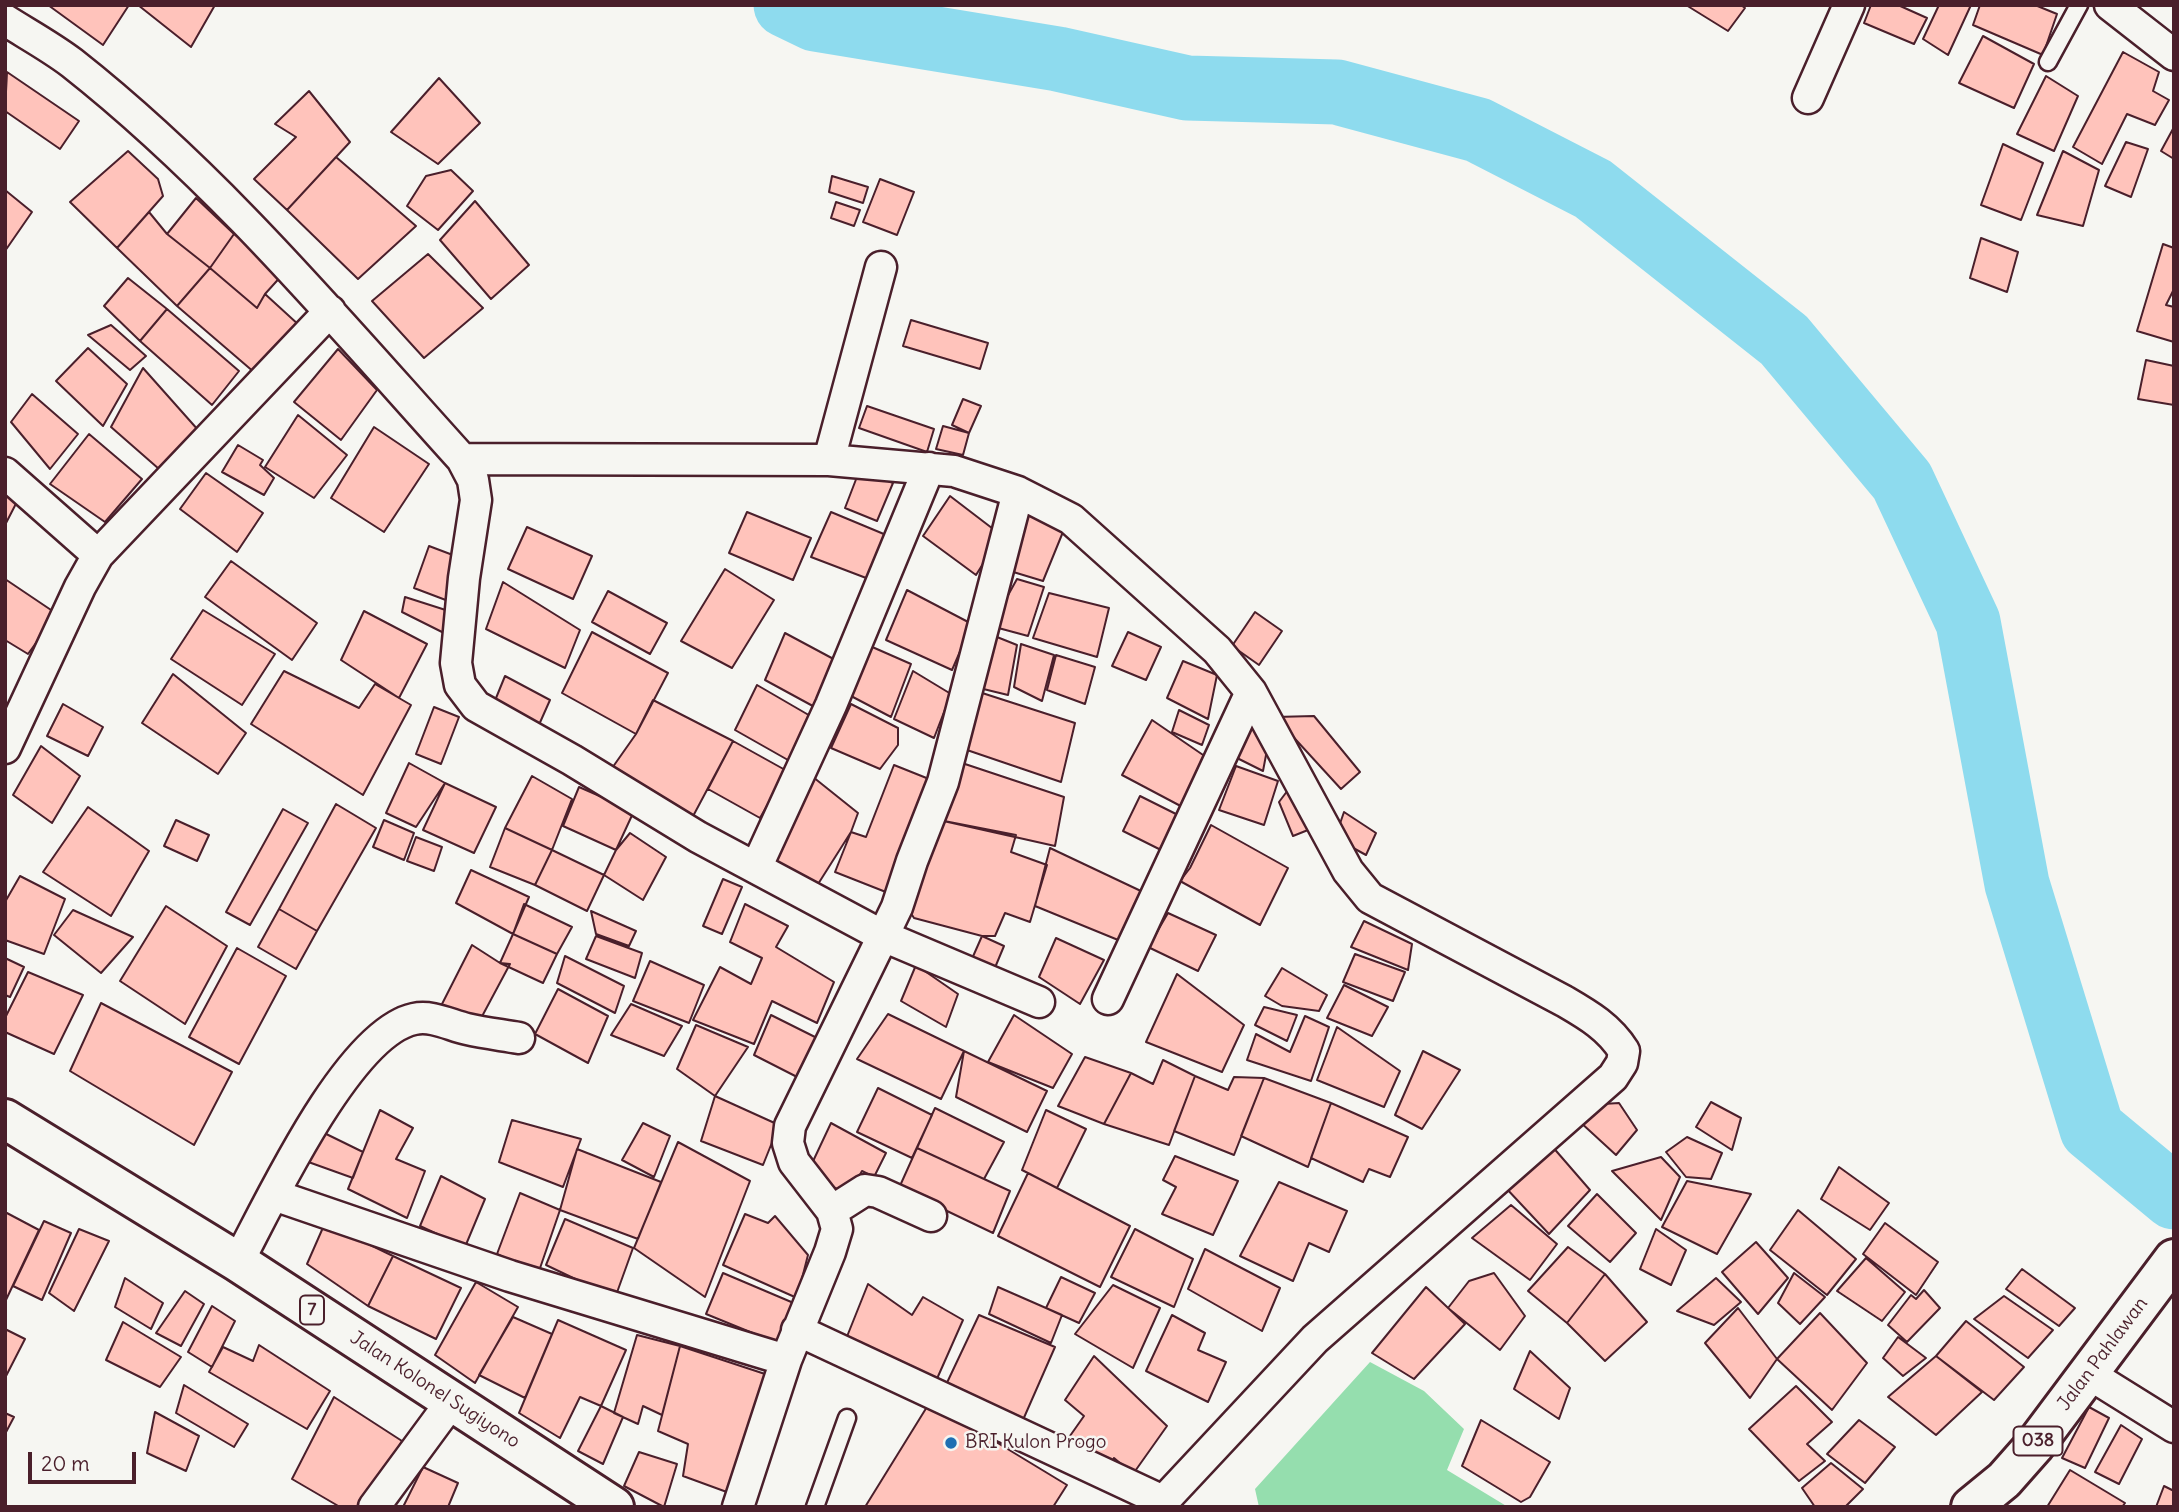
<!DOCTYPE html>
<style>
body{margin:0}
#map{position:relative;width:2179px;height:1512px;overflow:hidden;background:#f6f6f2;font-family:Delius,sans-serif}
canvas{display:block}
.frame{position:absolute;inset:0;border:7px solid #4a1f2b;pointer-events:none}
.scale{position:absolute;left:28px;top:1452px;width:108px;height:32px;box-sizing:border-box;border:4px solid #4a1f2b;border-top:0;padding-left:9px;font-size:21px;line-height:24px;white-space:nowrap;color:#4a1f2b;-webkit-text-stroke:5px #f6f6f2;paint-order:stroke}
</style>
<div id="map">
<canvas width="2179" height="1512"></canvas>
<div class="frame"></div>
<div class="scale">20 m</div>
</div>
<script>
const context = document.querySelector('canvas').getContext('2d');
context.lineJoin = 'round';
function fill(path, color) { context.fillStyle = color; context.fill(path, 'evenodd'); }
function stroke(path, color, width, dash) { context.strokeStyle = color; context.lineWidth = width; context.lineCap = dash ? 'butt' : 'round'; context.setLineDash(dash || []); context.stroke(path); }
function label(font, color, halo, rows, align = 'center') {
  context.font = font + ' Delius,sans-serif'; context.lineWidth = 5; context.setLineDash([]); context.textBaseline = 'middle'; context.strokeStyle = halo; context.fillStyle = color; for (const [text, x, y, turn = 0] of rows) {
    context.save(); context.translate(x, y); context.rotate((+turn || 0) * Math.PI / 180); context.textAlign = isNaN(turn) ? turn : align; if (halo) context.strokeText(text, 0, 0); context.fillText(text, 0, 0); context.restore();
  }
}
const green = new Path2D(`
 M1370,1362L1424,1391L1464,1429L1447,1470L1508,1507H1259L1255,1489Z`);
const river = new Path2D(`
 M786,5L815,19L1058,59L1187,88L1337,92L1478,130L1593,189L1784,340L1902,481L1968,622L2017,884L2092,1129L2174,1197`);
const building = new Path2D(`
 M48,5H129L103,45Z
 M138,5H215L191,47Z
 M1686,5H1741L1745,8L1728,31Z
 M1871,5H1898L1927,18L1914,44L1864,23Z
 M1939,5H1971L1948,55L1923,39Z
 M1980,5H2035L2057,14L2043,55L1973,25Z
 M1983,36L2034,64L2014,108L1959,83Z
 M2123,52L2159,72L2153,91L2169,100L2155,125L2127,114L2102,164L2073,147Z
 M7,72L79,121L60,149L5,111Z
 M2046,76L2078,96L2054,151L2017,134Z
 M439,78L480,123L438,164L391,132Z
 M309,91L350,142L287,210L254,179L296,137L275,124Z
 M2174,127V159L2161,151Z
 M2126,142L2148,149L2131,197L2105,186Z
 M2003,144L2043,163L2021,220L1981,205Z
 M128,151L158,179L163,196L117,248L70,202Z
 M2063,151L2099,170L2083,226L2037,215Z
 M336,157L416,226L358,279L287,210Z
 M451,170L473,191L438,230L407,206L426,176Z
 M832,176L868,187L863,203L829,192Z
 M880,179L914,192L897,235L863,222Z
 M5,190L32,212L5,251Z
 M196,198L234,234L210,268L167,234Z
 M475,201L529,265L491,299L440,240Z
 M836,202L860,210L854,226L831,218Z
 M149,212L167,234L210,268L177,306L117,248Z
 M234,234L284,273L265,294L257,308L210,268Z
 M1981,238L2018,252L2007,292L1970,278Z
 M2163,244L2174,248V289L2166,305L2174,307V342L2137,331Z
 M428,254L483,308L424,358L372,301Z
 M210,268L257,308L265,294L300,326L255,373L177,306Z
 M128,278L167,309L140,341L104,306Z
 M167,309L239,371L212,405L140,341Z
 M911,320L988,343L980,369L903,346Z
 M111,325L146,356L130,370L88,335Z
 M88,348L127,384L103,426L56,381Z
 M338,349L377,390L341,440L294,402Z
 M2146,360L2174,366V405L2138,399Z
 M143,368L199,431L159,469L111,427Z
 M32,394L78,434L50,469L11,422Z
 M963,399L981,406L969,433L952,425Z
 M867,406L934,429L927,452L859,428Z
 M298,415L347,455L314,498L265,467Z
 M943,426L969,433L963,455L936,449Z
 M374,427L429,464L384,532L331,498Z
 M89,434L142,479L105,522L50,484Z
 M238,445L263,460L260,465L274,478L264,495L222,472Z
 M860,469L893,483L877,521L845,508Z
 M206,473L263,513L237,552L180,509Z
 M5,483L22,492L5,525Z
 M950,496L1001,535L976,575L923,536Z
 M747,512L811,538L793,580L729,553Z
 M831,512L891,537L874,581L811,557Z
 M1034,514L1065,527L1043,581L1010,571L1018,520Z
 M527,527L592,556L573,599L508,569Z
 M429,546L466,560L451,602L414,588Z
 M231,561L317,623L292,660L205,597Z
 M725,569L774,600L732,668L681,641Z
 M5,579L57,614L28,654L5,640Z
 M1017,579L1044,587L1028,636L991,626Z
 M503,582L580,630L565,668L486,629Z
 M907,590L972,624L952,670L886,640Z
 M608,591L667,623L650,654L592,622Z
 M1049,593L1109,608L1097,657L1033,638Z
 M405,597L455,613L448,635L402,612Z
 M203,610L275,654L242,705L171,659Z
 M364,611L427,644L399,698L341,660Z
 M1255,612L1282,631L1259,665L1232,646Z
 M592,632L668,673L636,734L562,693Z
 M1128,632L1161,647L1146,680L1112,666Z
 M785,633L841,663L822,711L765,680Z
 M992,635L1017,645L1008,695L971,686Z
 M1021,644L1054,655L1042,701L1014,687Z
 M870,646L911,664L891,717L851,696Z
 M1056,655L1095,667L1085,704L1047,690Z
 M1183,661L1217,675L1208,719L1167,698Z
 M284,671L359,708L375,684L411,705L363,795L251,724Z
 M913,671L951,694L934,738L894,719Z
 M173,674L246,733L218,774L142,723Z
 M505,676L550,700L538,727L494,703Z
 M757,685L819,721L795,764L735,730Z
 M976,691L1075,723L1061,782L964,749Z
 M653,700L733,741L691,820L610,771L636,734Z
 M63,704L103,727L88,756L47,736Z
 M851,704L898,728V745L880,769L831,748Z
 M434,707L459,717L441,764L416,754Z
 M1179,710L1209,725L1202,745L1172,732Z
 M1314,716L1360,772L1341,789L1275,717Z
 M1152,720L1206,757L1190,811L1122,775Z
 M1247,723L1270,734L1263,771L1235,757Z
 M733,741L787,771L760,818L708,789Z
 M41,746L80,776L52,823L13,795Z
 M959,762L1064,797L1055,846L939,820Z
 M409,763L445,783L416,827L386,813Z
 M894,765L939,783L896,896L835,872L851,832L866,837Z
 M1236,766L1278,781L1264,825L1219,810Z
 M808,773L858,813L851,832L813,892L762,862Z
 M532,776L572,799L552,850L505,828Z
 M1294,782L1318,826L1293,836L1279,802Z
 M445,783L496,807L474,853L423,830Z
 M579,787L634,811L616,850L563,826Z
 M1140,796L1184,818L1167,853L1123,831Z
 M336,804L376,828L317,931L279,909Z
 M88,807L149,851L111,916L43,872Z
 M283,809L308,823L250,925L226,912Z
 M1344,812L1376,833L1366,855L1335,838Z
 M176,820L209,835L197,861L164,846Z
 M384,820L414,833L404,860L373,847Z
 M939,820L1016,835L1011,852L1047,865L1030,922L1005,913L995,936H982L914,918L903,901Z
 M1211,825L1288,868L1260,925L1180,881L1190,868Z
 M505,828L552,850L535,885L490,867Z
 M630,833L666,857L643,900L604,875L616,850Z
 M416,837L442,847L434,871L407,861Z
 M1050,848L1143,892L1123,942L1035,906Z
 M552,850L604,875L587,911L535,885Z
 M471,870L529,897L513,934L456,903Z
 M20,876L65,899L44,954L5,940V902Z
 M723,879L742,887L722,934L703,926Z
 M524,904L572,927L557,954L513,934Z
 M745,904L788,926L776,947L834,982L817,1023L772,1001L754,1044L693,1020L720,967L751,984L762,958L730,942Z
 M166,906L227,946L185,1024L120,981Z
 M279,909L317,931L296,969L258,947Z
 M73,910L133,937L101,973L54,935Z
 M591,911L636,931L629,946L596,934Z
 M1168,913L1216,935L1198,971L1148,947Z
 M1364,921L1412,944L1408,970L1351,947Z
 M513,934L557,954L543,983L500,963Z
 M596,936L642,953L635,978L586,959Z
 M982,936L1004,946L994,970L971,961Z
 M1056,938L1104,960L1080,1004L1039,977Z
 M472,945L500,963L510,964L479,1022L441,1006Z
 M237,948L286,976L239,1064L189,1037Z
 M1355,954L1405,972L1393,1001L1343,982Z
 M565,956L624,986L615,1013L557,983Z
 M5,958L24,967L10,997L5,995Z
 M650,961L704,985L689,1023L633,1001Z
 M916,965L958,994L946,1027L901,1001Z
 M1282,968L1327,995L1319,1011L1282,1006L1265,996Z
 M28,972L83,995L54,1054L5,1032V1018Z
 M1177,974L1244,1025L1222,1072L1146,1042Z
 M1344,985L1388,1007L1372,1036L1327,1018Z
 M558,989L608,1016L588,1063L535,1034Z
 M101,1003L232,1072L194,1145L70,1071Z
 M631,1004L682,1026L664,1056L611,1035Z
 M1264,1007L1297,1015L1287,1041L1255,1025Z
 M888,1014L964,1051L941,1099L857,1059Z
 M771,1015L819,1039L803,1080L754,1055Z
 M1014,1015L1072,1054L1053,1088L988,1062Z
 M1305,1016L1329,1027L1311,1081L1247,1060L1256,1034L1290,1052Z
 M696,1025L748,1047L715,1096L677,1069Z
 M1337,1027L1400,1071L1384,1107L1317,1080Z
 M964,1051L1047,1091L1027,1132L956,1097Z
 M1423,1051L1460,1070L1422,1129L1395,1115Z
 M1085,1057L1131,1073L1104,1124L1058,1106Z
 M1163,1060L1195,1076L1169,1145L1104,1124L1131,1073L1153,1084Z
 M1195,1076L1228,1090L1234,1077L1264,1078L1234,1155L1174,1131Z
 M1264,1078L1331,1103L1308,1167L1241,1136Z
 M878,1088L932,1115L912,1158L857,1132Z
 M715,1096L779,1125L763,1165L701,1141Z
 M1711,1102L1741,1118L1732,1150L1696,1127Z
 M1331,1103L1408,1137L1390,1177L1369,1169L1363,1182L1311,1158Z
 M1619,1103L1637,1130L1616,1155L1579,1121L1603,1104Z
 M935,1108L1004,1142L984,1179L917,1148Z
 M380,1110L413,1128L396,1159L425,1171L407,1218L348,1189Z
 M1046,1110L1086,1129L1057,1188L1022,1170Z
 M512,1120L581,1139L563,1187L499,1162Z
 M643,1123L670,1136L654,1177L622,1160Z
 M831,1123L886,1153L874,1177L862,1171L849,1195L807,1174Z
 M314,1128L363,1152L353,1178L300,1159Z
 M1687,1137L1722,1153L1711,1179L1686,1177L1666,1152Z
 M678,1142L750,1181L705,1297L634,1248Z
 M1551,1145L1590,1190L1549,1234L1505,1187Z
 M917,1148L1010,1191L993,1233L899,1188Z
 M577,1149L661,1182L638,1239L560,1210Z
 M1175,1156L1238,1181L1213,1235L1162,1214L1176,1187L1163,1180Z
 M1661,1157L1680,1177L1661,1220L1612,1171Z
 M1839,1167L1889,1203L1870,1230L1821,1199Z
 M1028,1173L1130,1226L1100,1287L998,1236Z
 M441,1176L485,1199L465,1247L420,1226Z
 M1687,1181L1751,1194L1717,1254L1662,1227Z
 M1279,1182L1347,1211L1329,1252L1309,1243L1293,1281L1240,1256Z
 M520,1193L560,1210L538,1274L497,1254Z
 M1597,1194L1636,1233L1610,1262L1568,1226Z
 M1511,1205L1557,1244L1530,1280L1472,1238Z
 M1798,1210L1856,1259L1827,1295L1770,1250Z
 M5,1212L39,1230L5,1302Z
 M745,1214L768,1223L775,1216L808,1255L797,1298L723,1265Z
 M565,1219L633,1248L615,1298L546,1265Z
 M44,1221L71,1233L42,1300L13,1286Z
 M325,1223L393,1256L368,1306L307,1264Z
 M1885,1223L1938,1262L1916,1295L1863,1254Z
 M79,1229L109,1241L74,1311L49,1293Z
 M1135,1229L1193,1259L1174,1307L1111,1277Z
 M1656,1229L1686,1250L1671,1285L1640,1269Z
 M1756,1242L1788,1278L1758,1314L1722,1272Z
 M1568,1247L1605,1274L1567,1323L1528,1291Z
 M1205,1249L1280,1288L1262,1331L1188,1289Z
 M393,1256L461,1288L436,1339L368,1306Z
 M1866,1258L1905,1292L1882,1321L1837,1291Z
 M2022,1269L2075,1308L2059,1326L2006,1289Z
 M723,1273L796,1304L777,1343L706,1314Z
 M1494,1273L1525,1316L1500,1350L1448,1308L1469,1281Z
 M1794,1273L1825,1297L1800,1324L1778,1303Z
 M1605,1274L1647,1322L1605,1361L1567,1323Z
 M1061,1277L1095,1293L1079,1323L1046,1308Z
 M125,1278L163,1303L151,1329L115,1307Z
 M1716,1278L1741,1302L1714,1325L1677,1311Z
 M476,1282L518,1307L475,1383L435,1355Z
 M868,1284L912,1315L923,1297L963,1320L932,1390L844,1344Z
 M1113,1285L1160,1308L1133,1368L1075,1334Z
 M998,1287L1062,1315L1051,1343L989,1314Z
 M1426,1287L1465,1324L1414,1379L1372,1353Z
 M1924,1290L1940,1308L1907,1342L1888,1325L1911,1295L1916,1299Z
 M185,1291L204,1304L181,1346L156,1333Z
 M2004,1296L2053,1330L2028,1358L1974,1319Z
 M212,1306L235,1321L212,1367L188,1352Z
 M1738,1308L1777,1359L1750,1398L1705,1343Z
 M1820,1313L1867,1363L1832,1410L1777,1359Z
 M979,1315L1055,1347L1019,1429L944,1389Z
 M1172,1315L1205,1333L1198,1350L1226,1362L1208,1402L1146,1371Z
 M513,1317L552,1334L525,1398L479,1375Z
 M558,1320L626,1350L601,1406L580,1397L560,1438L519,1413Z
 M1966,1321L2024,1367L1994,1400L1936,1356Z
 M123,1322L181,1357L160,1387L106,1360Z
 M5,1329L25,1339L5,1378Z
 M637,1335L680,1346L662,1415L643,1406L638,1424L614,1413Z
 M1898,1337L1926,1358L1903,1376L1883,1358Z
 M259,1345L330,1391L307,1429L209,1372L223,1347L253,1361Z
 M680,1346L765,1374L735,1495L683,1476L688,1444L658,1431Z
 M1530,1351L1570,1388L1559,1419L1514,1389Z
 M1094,1356L1167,1426L1133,1474L1114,1458L1105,1473L1065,1443L1084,1416L1065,1400Z
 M1936,1356L1982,1392L1936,1435L1888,1397Z
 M184,1385L248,1424L234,1447L176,1413Z
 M1796,1386L1832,1422L1807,1444L1825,1461L1799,1481L1749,1429Z
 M334,1397L402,1441L365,1507H340L292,1479Z
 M930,1402L1067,1485L1053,1507H865Z
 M601,1406L623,1417L603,1464L578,1451Z
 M2089,1407L2109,1418L2085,1468L2062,1458Z
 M155,1412L199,1436L186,1471L147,1453Z
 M5,1413L14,1417L5,1434Z
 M1481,1420L1550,1462L1530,1497L1521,1502L1462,1466Z
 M1859,1420L1895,1447L1865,1483L1827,1454Z
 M2121,1425L2142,1439L2119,1484L2095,1472Z
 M639,1452L677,1464L664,1507L624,1486Z
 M1831,1463L1863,1489L1845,1507H1815L1802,1488Z
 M423,1467L458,1483L448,1507H403Z
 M2070,1470L2125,1503L2122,1507H2047Z
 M2164,1486L2174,1491V1507H2156Z`);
const service = new Path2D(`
 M2048,62L2079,5
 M815,1507L847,1418`);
const minor = new Path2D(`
 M2110,5L2174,55
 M5,20C27,34 51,47 72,63C218,178 338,322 462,459L473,480L476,500L464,578L456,663L460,685L476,706L572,760L698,837L883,936L790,1126L788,1143L794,1162L832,1211L837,1229L830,1252L786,1360L738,1507
 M1808,98L1849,5
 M462,459L829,460L954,471L1018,492L1071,519L1217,650L1251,692L1348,871L1370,898L1564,1001C1588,1015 1609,1027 1624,1051L1622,1063L1613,1077L1315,1339L1158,1507
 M829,460L881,267
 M5,473L98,555
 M1018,492L943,782L912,861L897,907L883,936L1039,1002
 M5,748L80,587L98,555L330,311
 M756,868L831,705L929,468
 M1108,999L1251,692
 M274,1195L510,1276L786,1360
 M832,1211L865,1190L878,1192L931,1216
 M238,1262C269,1204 348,1033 414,1019C432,1015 450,1025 467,1029C484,1033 502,1035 519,1038
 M797,1330L1163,1501
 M2089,1374L2174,1427
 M374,1507L452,1401`);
const primary = new Path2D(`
 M1971,1507L2004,1480L2034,1446L2174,1259`);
const trunk = new Path2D(`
 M5,1119L238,1262L614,1507`);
const markers = [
 [951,1443,7,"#1f6fb2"]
];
const shields = [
 [312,1310,24],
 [2038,1441,49]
];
const shieldNames = [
 ["7",312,1310],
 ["038",2038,1441]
];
const streetNames = [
 ["Jalan Pahlawan",2103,1354,-53],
 ["Jalan Kolonel Sugiyono",435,1390,33]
];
const poiNames = [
 ["BRI Kulon Progo",965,1443]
];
fill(green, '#95deae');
stroke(river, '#8edbee', 65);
fill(building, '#ffc3bb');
stroke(building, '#4a1f2b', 2);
stroke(service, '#4a1f2b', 21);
stroke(minor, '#4a1f2b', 35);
stroke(primary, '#4a1f2b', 44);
stroke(trunk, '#4a1f2b', 44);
stroke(service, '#f6f6f2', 16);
stroke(minor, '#f6f6f2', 30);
stroke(primary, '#f6f6f2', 38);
stroke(trunk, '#f6f6f2', 38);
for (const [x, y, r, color] of markers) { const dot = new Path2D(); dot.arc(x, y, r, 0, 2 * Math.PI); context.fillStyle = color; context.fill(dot); stroke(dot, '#f6f6f2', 2.5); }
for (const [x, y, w] of shields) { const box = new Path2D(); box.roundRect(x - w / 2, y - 14.5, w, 29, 5); context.fillStyle = '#f6f6f2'; context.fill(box); stroke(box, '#4a1f2b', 2); }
label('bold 18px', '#4a1f2b', null, shieldNames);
label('19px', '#4a1f2b', '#f6f6f2', streetNames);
label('19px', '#4a1f2b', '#f6f6f2', poiNames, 'left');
</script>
